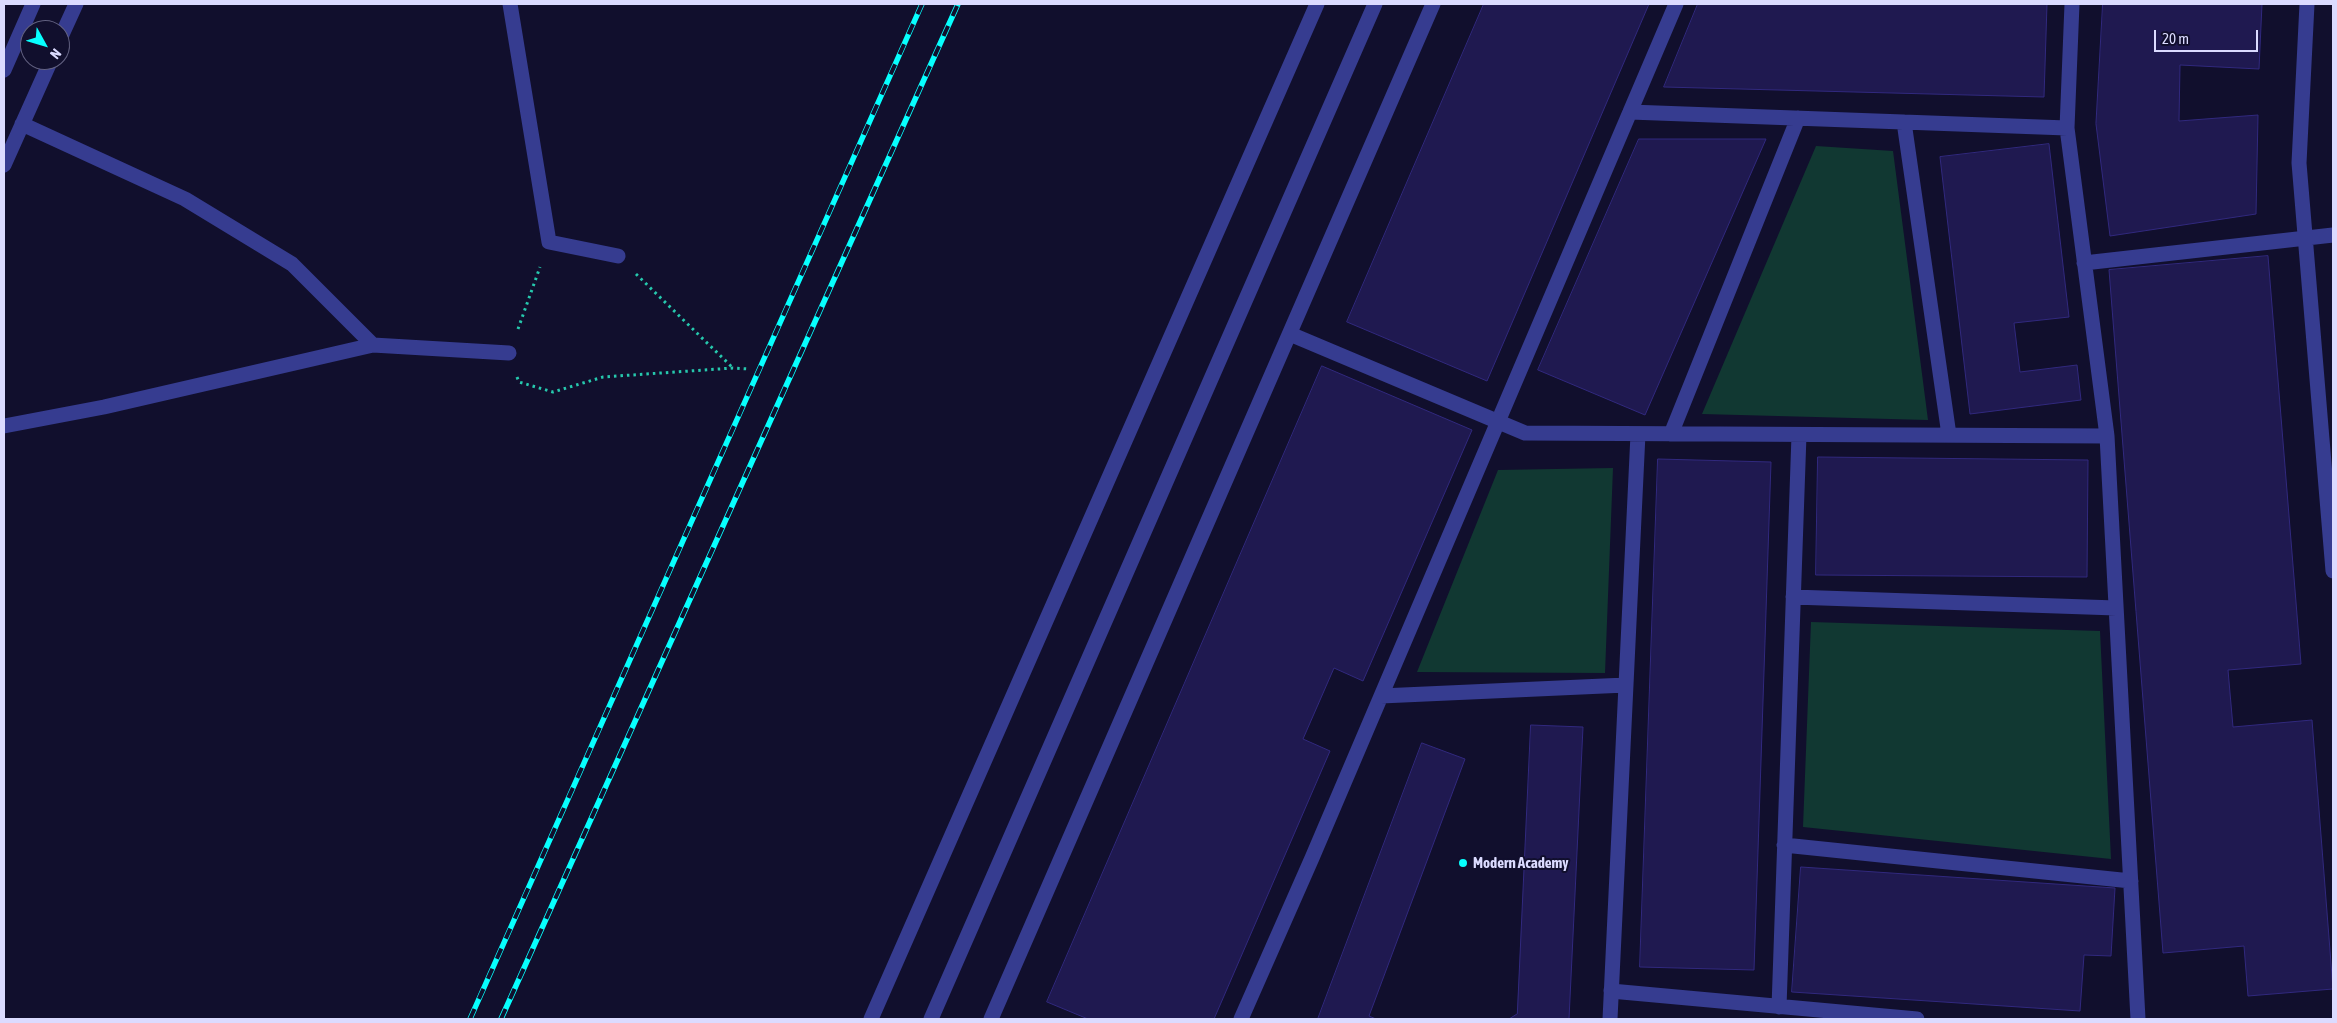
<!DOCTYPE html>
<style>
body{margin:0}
#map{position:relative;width:2337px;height:1023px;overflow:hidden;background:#110f2d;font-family:"Asap Condensed",sans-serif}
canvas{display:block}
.frame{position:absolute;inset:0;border:5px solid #dbdbff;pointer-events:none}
.north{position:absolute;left:20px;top:20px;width:50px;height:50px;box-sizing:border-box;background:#110f2d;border:1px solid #626181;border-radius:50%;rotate:129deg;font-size:14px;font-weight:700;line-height:20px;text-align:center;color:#dbdbff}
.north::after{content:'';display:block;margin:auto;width:18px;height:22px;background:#07fffe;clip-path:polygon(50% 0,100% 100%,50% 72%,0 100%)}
.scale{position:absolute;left:2154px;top:30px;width:104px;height:22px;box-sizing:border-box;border:2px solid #dbdbff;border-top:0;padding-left:6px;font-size:15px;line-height:18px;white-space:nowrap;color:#dbdbff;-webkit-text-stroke:4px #110f2d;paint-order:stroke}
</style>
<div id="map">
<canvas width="2337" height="1023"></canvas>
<div class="frame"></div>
<div class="north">N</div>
<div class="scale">20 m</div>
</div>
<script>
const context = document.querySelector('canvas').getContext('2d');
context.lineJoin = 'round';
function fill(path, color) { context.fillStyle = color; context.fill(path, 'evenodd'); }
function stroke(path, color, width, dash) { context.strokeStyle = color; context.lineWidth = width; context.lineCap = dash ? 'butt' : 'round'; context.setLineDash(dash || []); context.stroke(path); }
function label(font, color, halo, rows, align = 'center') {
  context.font = font + ' "Asap Condensed",sans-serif'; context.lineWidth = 4; context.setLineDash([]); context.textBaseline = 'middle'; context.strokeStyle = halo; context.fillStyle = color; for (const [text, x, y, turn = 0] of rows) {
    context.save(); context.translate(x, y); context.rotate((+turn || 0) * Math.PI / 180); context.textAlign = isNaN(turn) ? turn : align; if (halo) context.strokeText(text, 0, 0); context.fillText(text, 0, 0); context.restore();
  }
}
const green = new Path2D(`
 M1816,146L1893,151L1928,420L1702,414Z
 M1613,468L1605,673L1417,672L1498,470Z
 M1811,622L2100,631L2111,859L1803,827Z`);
const building = new Path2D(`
 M1484,4H1649L1487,381L1347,322Z
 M1698,4H2047L2044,97L1664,87Z
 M2103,4H2262L2259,69L2180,65L2179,121L2258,115L2256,214L2110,236L2096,124Z
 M1639,139H1766L1645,415L1538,370Z
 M2049,144L2069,317L2014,323L2020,372L2077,365L2081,400L1970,414L1940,157Z
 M2268,256L2301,664L2228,670L2233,727L2312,720L2333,989L2248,996L2244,946L2163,953L2109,270Z
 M1322,366L1472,430L1363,681L1334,668L1303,739L1330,751L1214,1019H1088L1047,1002Z
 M1818,457L2088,460L2087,577L1816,575Z
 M1658,459L1771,462L1754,970L1640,967Z
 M1531,725L1583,727L1569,1019H1509L1517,1014Z
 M1422,743L1465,759L1369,1016L1376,1019H1318Z
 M1801,867L2115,888L2111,956L2084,955L2080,1011L1792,992Z`);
const path = new Path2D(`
 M636,274L733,368
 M518,329L540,267
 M517,377L519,382L553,392L603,377L733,368L749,369`);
const minor = new Path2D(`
 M510,4L549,242L618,256
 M2072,4L2067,128L2107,436L2138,1019
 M2307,4L2299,163L2333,571
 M60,39L76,4
 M4,70L33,4
 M1630,112L2067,128
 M1904,122L1949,435
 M22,124L185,199L292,264L373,345
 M4,165L51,60
 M2084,263L2333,235
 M1290,334L1525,433L2107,436
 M4,426L104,407L373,345L509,353
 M1671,434L1798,118
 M1793,597L2116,608
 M1381,696L1626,685
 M1784,845L2131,881
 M1611,991L1917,1019
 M1779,1007L1799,435
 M871,1019L1317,4
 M931,1019L1375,4
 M991,1019L1433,4
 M1241,1019L1312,858L1676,4
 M1610,1019L1638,434`);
const rail = new Path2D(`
 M470,1019L922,4
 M501,1019L958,4`);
const markers = [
 [1463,863,5,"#07fffe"]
];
const poiNames = [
 ["Modern Academy",1473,863]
];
fill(green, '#113832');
fill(building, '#1f1950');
stroke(building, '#31297e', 1);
stroke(path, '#26c8ad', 3, [2.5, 4]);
stroke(minor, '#363c90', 15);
stroke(rail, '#07fffe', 5.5);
stroke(rail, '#110f2d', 4, [11]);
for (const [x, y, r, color] of markers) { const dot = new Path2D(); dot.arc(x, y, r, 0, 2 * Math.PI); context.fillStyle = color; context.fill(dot); stroke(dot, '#110f2d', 2); }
label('bold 15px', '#dbdbff', '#110f2d', poiNames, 'left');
</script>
